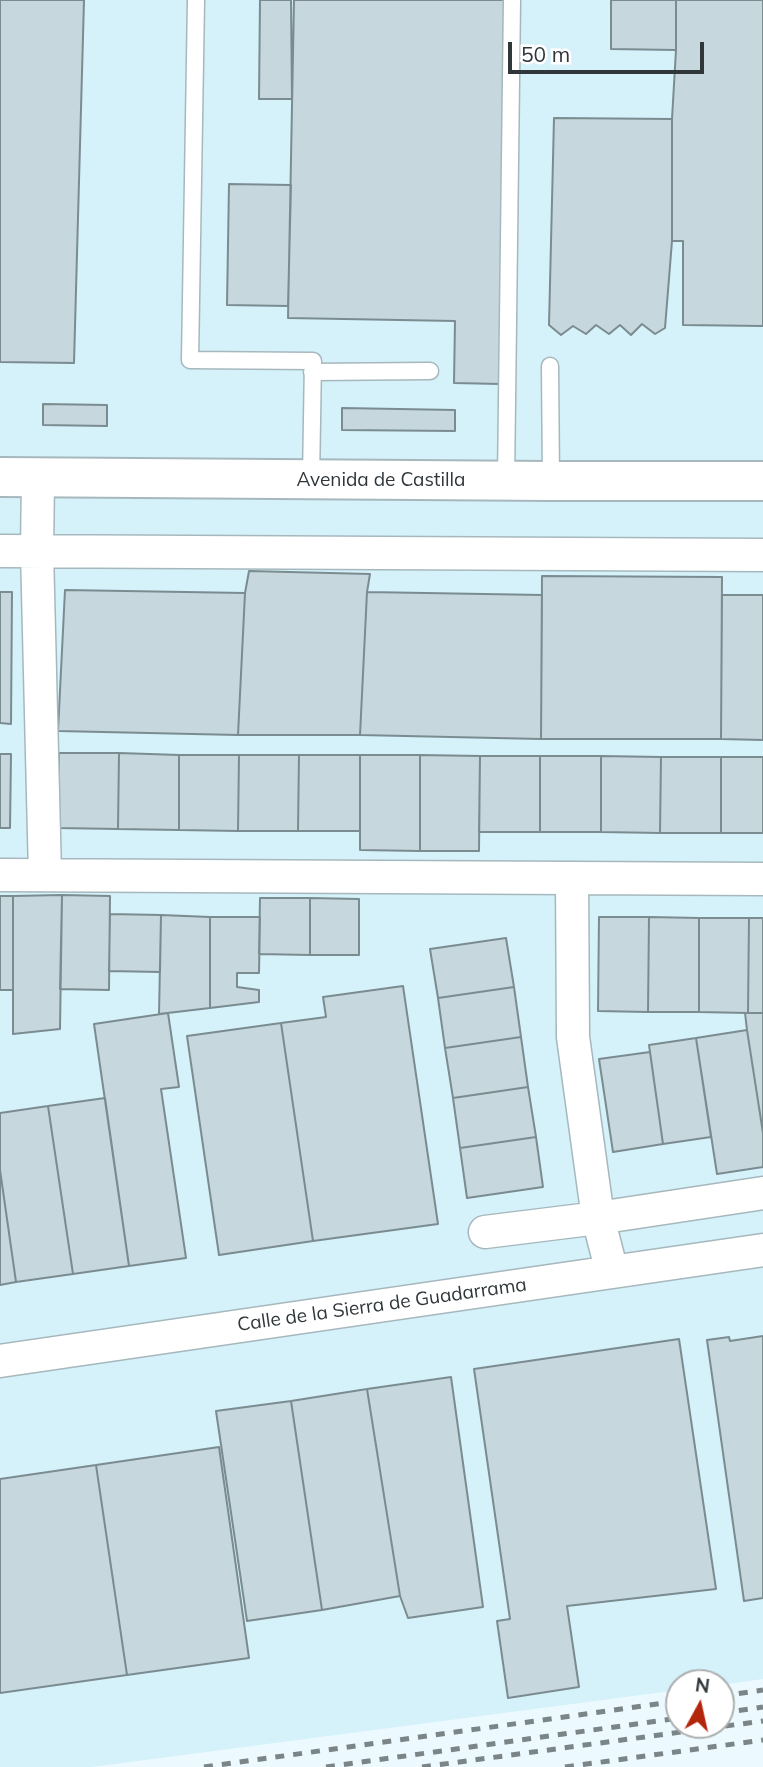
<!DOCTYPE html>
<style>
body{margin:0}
#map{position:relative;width:763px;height:1767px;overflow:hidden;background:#ecfaff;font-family:Mulish,sans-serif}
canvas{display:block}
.north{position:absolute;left:665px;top:1669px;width:70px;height:70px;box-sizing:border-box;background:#fff;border:2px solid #acafb0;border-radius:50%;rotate:8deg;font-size:19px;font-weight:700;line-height:28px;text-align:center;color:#30373a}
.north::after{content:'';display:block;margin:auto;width:24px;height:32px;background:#b3260c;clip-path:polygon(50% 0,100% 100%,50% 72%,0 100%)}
.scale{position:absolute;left:508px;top:42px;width:196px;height:32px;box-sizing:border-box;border:4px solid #30373a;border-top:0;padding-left:9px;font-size:21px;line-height:24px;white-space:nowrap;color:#30373a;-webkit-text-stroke:5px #fff;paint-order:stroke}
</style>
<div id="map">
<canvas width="763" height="1767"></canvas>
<div class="north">N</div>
<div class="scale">50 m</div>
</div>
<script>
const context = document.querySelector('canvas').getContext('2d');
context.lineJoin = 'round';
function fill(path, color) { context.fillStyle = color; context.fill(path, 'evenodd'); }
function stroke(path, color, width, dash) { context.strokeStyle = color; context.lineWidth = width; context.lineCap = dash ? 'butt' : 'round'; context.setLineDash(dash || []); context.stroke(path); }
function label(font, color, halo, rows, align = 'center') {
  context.font = font + ' Mulish,sans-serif'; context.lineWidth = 6; context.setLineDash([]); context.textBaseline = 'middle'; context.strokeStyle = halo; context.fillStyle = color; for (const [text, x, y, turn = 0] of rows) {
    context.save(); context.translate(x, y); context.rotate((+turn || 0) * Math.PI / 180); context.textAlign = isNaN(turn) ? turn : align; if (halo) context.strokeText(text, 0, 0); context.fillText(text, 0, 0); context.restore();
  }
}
const built = new Path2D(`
 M0,0H763V1679L721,1685V1683H679V1690L92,1767H0Z`);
const building = new Path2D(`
 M0,0H84L74,363L0,362Z
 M260,0H291L292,99H259Z
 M294,0H507L500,384L454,383L455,321L288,318Z
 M611,0H676V50L611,49Z
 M676,0H763V326L683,325V241H672V119L676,50Z
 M554,118L672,119V241L665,328L655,334L642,324L631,335L620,325L609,334L596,325L586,334L573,326L561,335L549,325Z
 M229,184L291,185L288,306L227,305Z
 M43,404L107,405V426L43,425Z
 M342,408L455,410V431L342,430Z
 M249,571L370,574L367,592L360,735H238L245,593Z
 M542,576L722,577L721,739H541Z
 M65,590L245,593L238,735L58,731Z
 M0,592H12L11,724L0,723Z
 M367,592L542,595L541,739L360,735Z
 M722,595H763V740L721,739Z
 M59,753H119L118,829L58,828Z
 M119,753L179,755V830L118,829Z
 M0,754H11L10,828H0Z
 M179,755H239L238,831L179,830Z
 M239,755H299L298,831H238Z
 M299,755H360V831H298Z
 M360,755H420V851L360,850Z
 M420,755L480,756L479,851H420Z
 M480,756H540V832H479Z
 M540,756H601V832H540Z
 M601,756L661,757L660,833L601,832Z
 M661,757H721V833H660Z
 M721,757H763V833H721Z
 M62,895L110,896L109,990L60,989Z
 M62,895L60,1029L13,1034V896Z
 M0,896H13V990H0Z
 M260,898H310V955L259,954Z
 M310,898L359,899V955H310Z
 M110,914L161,915L160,972L109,971Z
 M161,915L210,917V1008L159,1014Z
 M210,917H260L259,973H237V987L259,990V1002L210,1008Z
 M599,917H649L648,1012L598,1011Z
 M649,917L699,918V1012H648Z
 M699,918H749L748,1013L699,1012Z
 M749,918H763V1013H748Z
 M506,938L514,987L438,998L430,949Z
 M403,986L438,1224L313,1241L281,1023L326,1017L323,997Z
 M514,987L521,1037L445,1048L438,998Z
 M168,1013L179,1087L161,1089L186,1258L129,1266L94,1024Z
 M745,1013H763V1133L747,1030Z
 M281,1023L313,1241L219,1255L187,1036Z
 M747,1030L763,1133V1167L717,1174L696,1038Z
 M521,1037L528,1087L453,1098L445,1048Z
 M696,1038L711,1137L663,1144L649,1045Z
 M650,1052L663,1144L613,1152L599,1059Z
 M528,1087L536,1137L460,1148L453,1098Z
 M105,1098L129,1266L73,1274L48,1106Z
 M48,1106L73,1274L16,1282L0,1170V1113Z
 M536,1137L543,1187L467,1198L460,1148Z
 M0,1170L16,1282L0,1285Z
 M763,1336V1598L744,1601L707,1340L729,1337L730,1341Z
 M679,1339L716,1589L567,1606L579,1687L508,1698L497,1621L510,1619L474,1369Z
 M451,1377L483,1607L408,1618L400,1596L367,1389Z
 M367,1389L400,1596L322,1610L291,1401Z
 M291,1401L322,1610L247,1621L216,1411Z
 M219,1447L249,1658L127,1675L96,1465Z
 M96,1465L127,1675L0,1693V1479Z`);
const service = new Path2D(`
 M196,0L190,360L313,361L311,479
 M550,366L551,481
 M312,372L430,371
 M506,481L512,0`);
const minor = new Path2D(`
 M38,477L37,551L45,875
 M0,551L763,555
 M0,875L763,879
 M572,878L573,1037L598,1218L612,1272
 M485,1232L598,1218L763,1193
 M0,1361L763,1250`);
const primary = new Path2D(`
 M0,477L551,481H763`);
const rail = new Path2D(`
 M721,1696L763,1690
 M721,1713L763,1707
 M204,1767L679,1701
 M326,1767L679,1718
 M422,1767L763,1721
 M565,1767L763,1740`);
const streetNames = [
 ["Avenida de Castilla",381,480],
 ["Calle de la Sierra de Guadarrama",382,1305,-8]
];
fill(built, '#d5f1f9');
fill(building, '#c6d8dd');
stroke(building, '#7b8c91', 2);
stroke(service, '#a6b8bd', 19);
stroke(minor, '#a6b8bd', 35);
stroke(primary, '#a6b8bd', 42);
stroke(service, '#fff', 16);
stroke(minor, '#fff', 32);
stroke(primary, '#fff', 38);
stroke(rail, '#7b8588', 5, [9, 9]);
label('19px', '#30373a', '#fff', streetNames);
</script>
